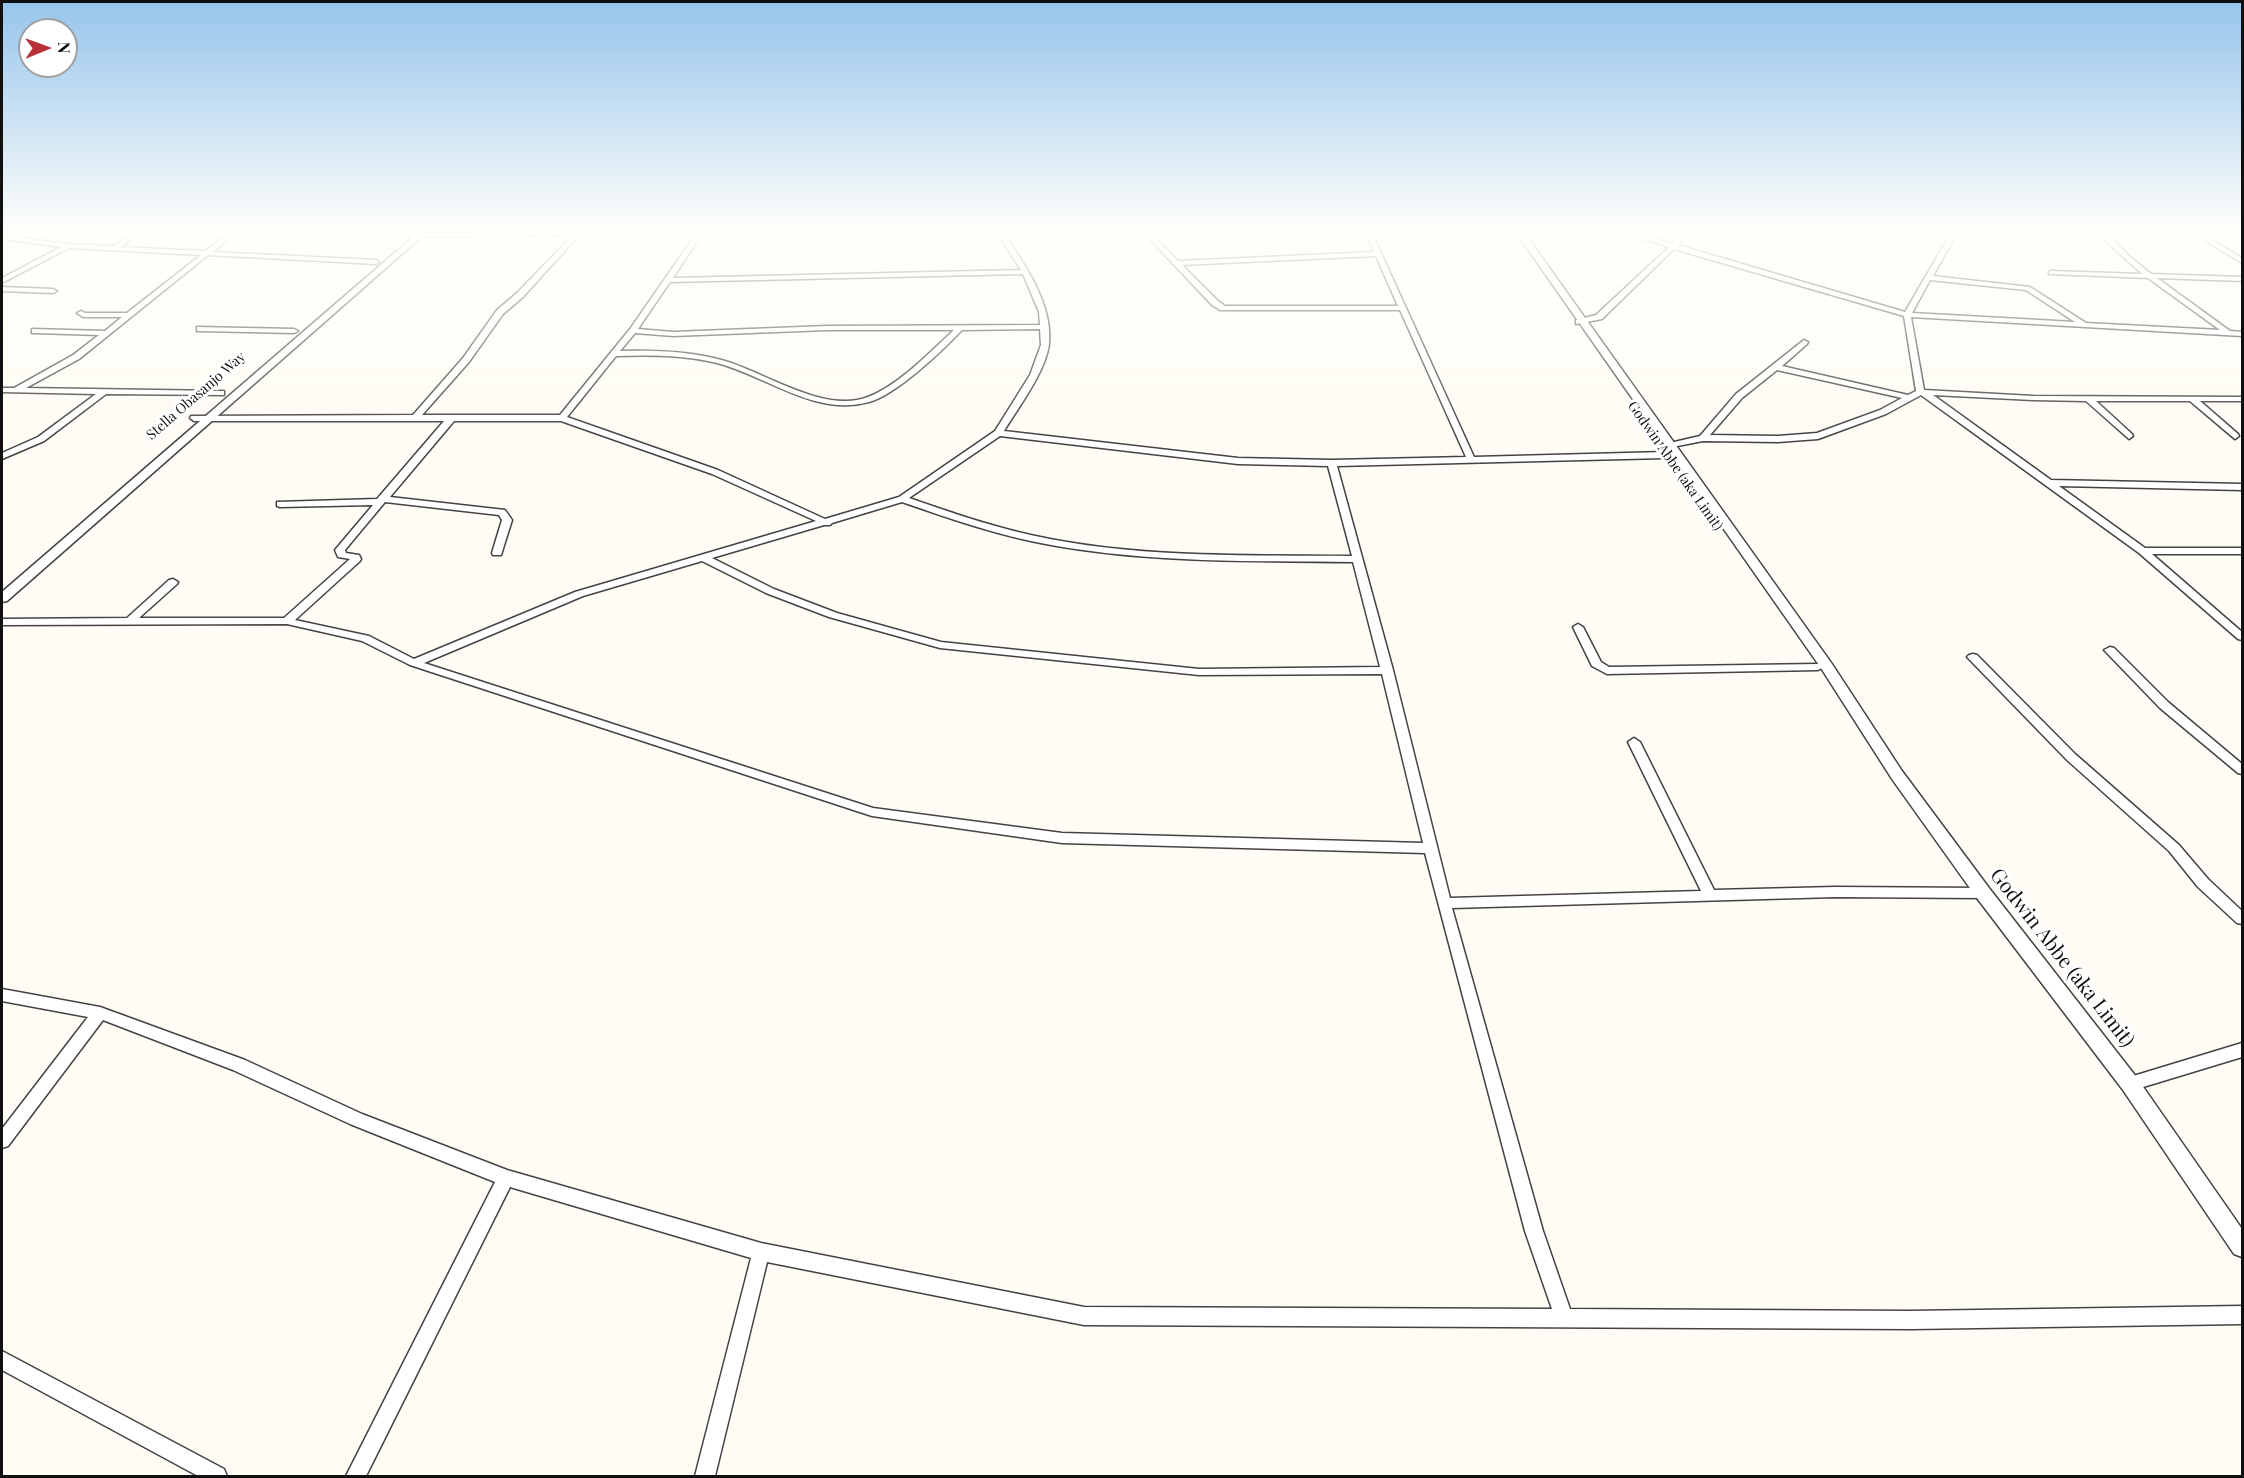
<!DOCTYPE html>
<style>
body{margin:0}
#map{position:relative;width:2244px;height:1478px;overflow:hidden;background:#fefcf4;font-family:"Playfair Display",serif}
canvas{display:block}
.frame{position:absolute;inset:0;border:3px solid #101010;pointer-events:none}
.north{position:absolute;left:18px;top:18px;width:60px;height:60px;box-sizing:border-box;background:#fff;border:2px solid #9f9f9f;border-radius:50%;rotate:89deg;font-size:16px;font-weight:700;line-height:24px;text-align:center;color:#101010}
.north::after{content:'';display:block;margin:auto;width:21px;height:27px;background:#b83139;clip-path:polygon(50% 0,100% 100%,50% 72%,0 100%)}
</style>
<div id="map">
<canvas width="2244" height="1478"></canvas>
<div class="frame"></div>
<div class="north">N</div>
</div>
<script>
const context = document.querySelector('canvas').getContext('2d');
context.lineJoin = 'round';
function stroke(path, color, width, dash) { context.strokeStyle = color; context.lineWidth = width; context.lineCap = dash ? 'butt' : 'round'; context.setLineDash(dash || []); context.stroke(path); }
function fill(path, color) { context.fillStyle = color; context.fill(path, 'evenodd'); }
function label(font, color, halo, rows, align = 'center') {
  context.font = font + ' "Playfair Display",serif'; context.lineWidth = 6; context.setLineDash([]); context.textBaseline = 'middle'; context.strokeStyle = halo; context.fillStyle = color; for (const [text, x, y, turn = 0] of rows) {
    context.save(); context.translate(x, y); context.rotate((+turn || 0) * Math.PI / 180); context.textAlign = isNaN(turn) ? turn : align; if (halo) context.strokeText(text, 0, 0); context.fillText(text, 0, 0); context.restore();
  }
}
const minor = new Path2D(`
 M136,231H143L120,247L205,251L232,231H238L213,252L376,260L379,262L376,264L208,255L79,359L26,388L221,391H224V395L106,394L44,441L2,459V453L38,437L96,394L2,392V388H14L73,355L99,335L35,333H32V329L105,331L122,317H83L77,313L81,311L85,313H127L201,255L69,248L2,283V278L61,247L2,239V235L68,244L114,246Z
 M577,231H688L685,233L580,234L523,297L503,314L469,362L422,415H560L630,329L698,231H704L673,278L1021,270L996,231H1002C1024,264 1053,303 1049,344C1046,371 1018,408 1004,431L1238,458L1332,460L1466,457L1400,310H1220L1212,305L1142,231H1148L1178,261L1374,252L1365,231H1371L1474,457L1665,452L1669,455L1665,458L1337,466L1393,670L1450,898L1701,891L1628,742L1634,738L1640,742L1714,890L1835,887L1983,888L1988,889L1990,893L1988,897L1983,898L1835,897L1452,908L1543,1231L1570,1309L1911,1311L2242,1306V1324L1911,1329L1084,1325L767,1262L715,1476H695L751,1258L510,1187L366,1476H346L495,1182L350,1124L233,1070L103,1020L8,1146L2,1148V1129L88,1017L2,1001V989L100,1007L245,1060L362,1114L507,1170L761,1243L1084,1307L1552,1309L1525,1231L1425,853L1062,843L872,816L410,665L362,641L287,624L2,625V619L127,618L169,580L173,579L178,582L177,584L139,618H284L350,559L338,557L335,550L373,505L280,507L277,506V502L377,499L444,421H194L190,418L191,416L413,415L463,358L497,310L517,293L573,235L408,237L405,235L406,234ZM1376,256L1398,306H1225L1218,301L1182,265ZM1023,274L1039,312L1040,325L827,326L673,332L638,329L670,282ZM1040,329L1041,345L1030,375L995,431L899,497L825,519L718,470L567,417L616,356C650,355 684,355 717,363C767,376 815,417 869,402C896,395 943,350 962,330ZM827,330H954C930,352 898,386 868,397C825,414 766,373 725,361C691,351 655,350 620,351L635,333L673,336ZM454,421H561L712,474L816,521L575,592L414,659L369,636L295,620L360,561L361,559L359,555L346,553L345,550L385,502L499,515L502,520L492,553L493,555H501L512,520L505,510L390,497ZM1000,436L1238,464L1328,466L1352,556C1252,555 1149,558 1050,539C1001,530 956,514 909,498ZM902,502C951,519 1000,536 1051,545C1151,563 1253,561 1353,562L1380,667L1199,669L941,642L837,613L774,589L712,558L824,525H830L832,523ZM702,561L766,593L829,617L940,648L1199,675L1382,674L1423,843L1062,833L873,808L424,663L583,596Z
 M1619,231H1627L1672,244L1686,231H1692L1678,245L1905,312L1952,231H1958L1933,276L2030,287L2086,323L2220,330L2148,278L2049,274V272L2051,271L2142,274L2110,245L2099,231H2105L2129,256L2151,274L2242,277V281L2157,278L2230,331L2242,332V336L1911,317L1924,390L2033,396L2242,397V401H2200L2238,434L2239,436L2235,439L2190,401H2096L2132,434L2133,436L2129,439L2086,401L2033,400L1933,395L2051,480L2242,484V490L2059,486L2145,548H2242V554H2152L2242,632V640L2238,639L2139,553L1921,395L1886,414L1818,439L1778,442L1703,441L1657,450V446L1700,436L1736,394L1804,340L1808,342L1807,344L1782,366L1908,395L1916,391L1904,316L1674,249L1602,319L1576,324V320L1596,315L1669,247ZM1930,280L2026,290L2075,322L1912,313ZM1777,370L1902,398L1880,410L1817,433L1778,436L1710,435L1742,398Z
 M1890,231H1918L1907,235Z
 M2190,231H2197L2242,258V263Z
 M2,287L53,289L57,291L53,293L2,291Z
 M197,327L294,329L298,331L294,333L200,331H197Z
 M1578,624L1583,627L1601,662L1609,667L1818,664L1824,667L1818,670L1607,674L1592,666L1573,627Z
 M2110,647L2114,648L2168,702L2242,764V774L2238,773L2160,708L2106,652L2104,650Z
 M1973,654L1977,655L2075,754L2179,845L2208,879L2242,911V924L2237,923L2198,887L2169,851L2067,760L1969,659L1967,657L1969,655Z
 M2242,1043V1057L2130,1091L2124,1089L2122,1084L2124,1079L2130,1077Z
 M2,1351L224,1469L227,1476H198L2,1370Z`);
const tertiary = new Path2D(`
 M420,231H428L7,601L2,602V592Z
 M1515,231H1523L1832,664L1902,771L1989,888L2137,1078L2242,1229V1257L2234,1254L2123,1090L1977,898L1892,779L1821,668Z
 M2209,231L2242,232V236L2213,233Z`);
const farStreetnames = [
 ["Stella Obasanjo Way",196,396,-41],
 ["Godwin Abbe (aka Limit)",1675,466,55]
];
const nearStreetnames = [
 ["Godwin Abbe (aka Limit)",2062,958,52]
];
stroke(minor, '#434343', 3);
stroke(tertiary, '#434343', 3);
fill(minor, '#fff');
fill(tertiary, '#fff');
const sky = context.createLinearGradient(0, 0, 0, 437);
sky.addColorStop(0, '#96c5ec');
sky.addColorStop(0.53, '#fffefa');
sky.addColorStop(1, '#fffefa00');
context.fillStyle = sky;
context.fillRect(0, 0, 2244, 437);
label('14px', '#101010', '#fff', farStreetnames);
label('20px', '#101010', '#fff', nearStreetnames);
</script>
